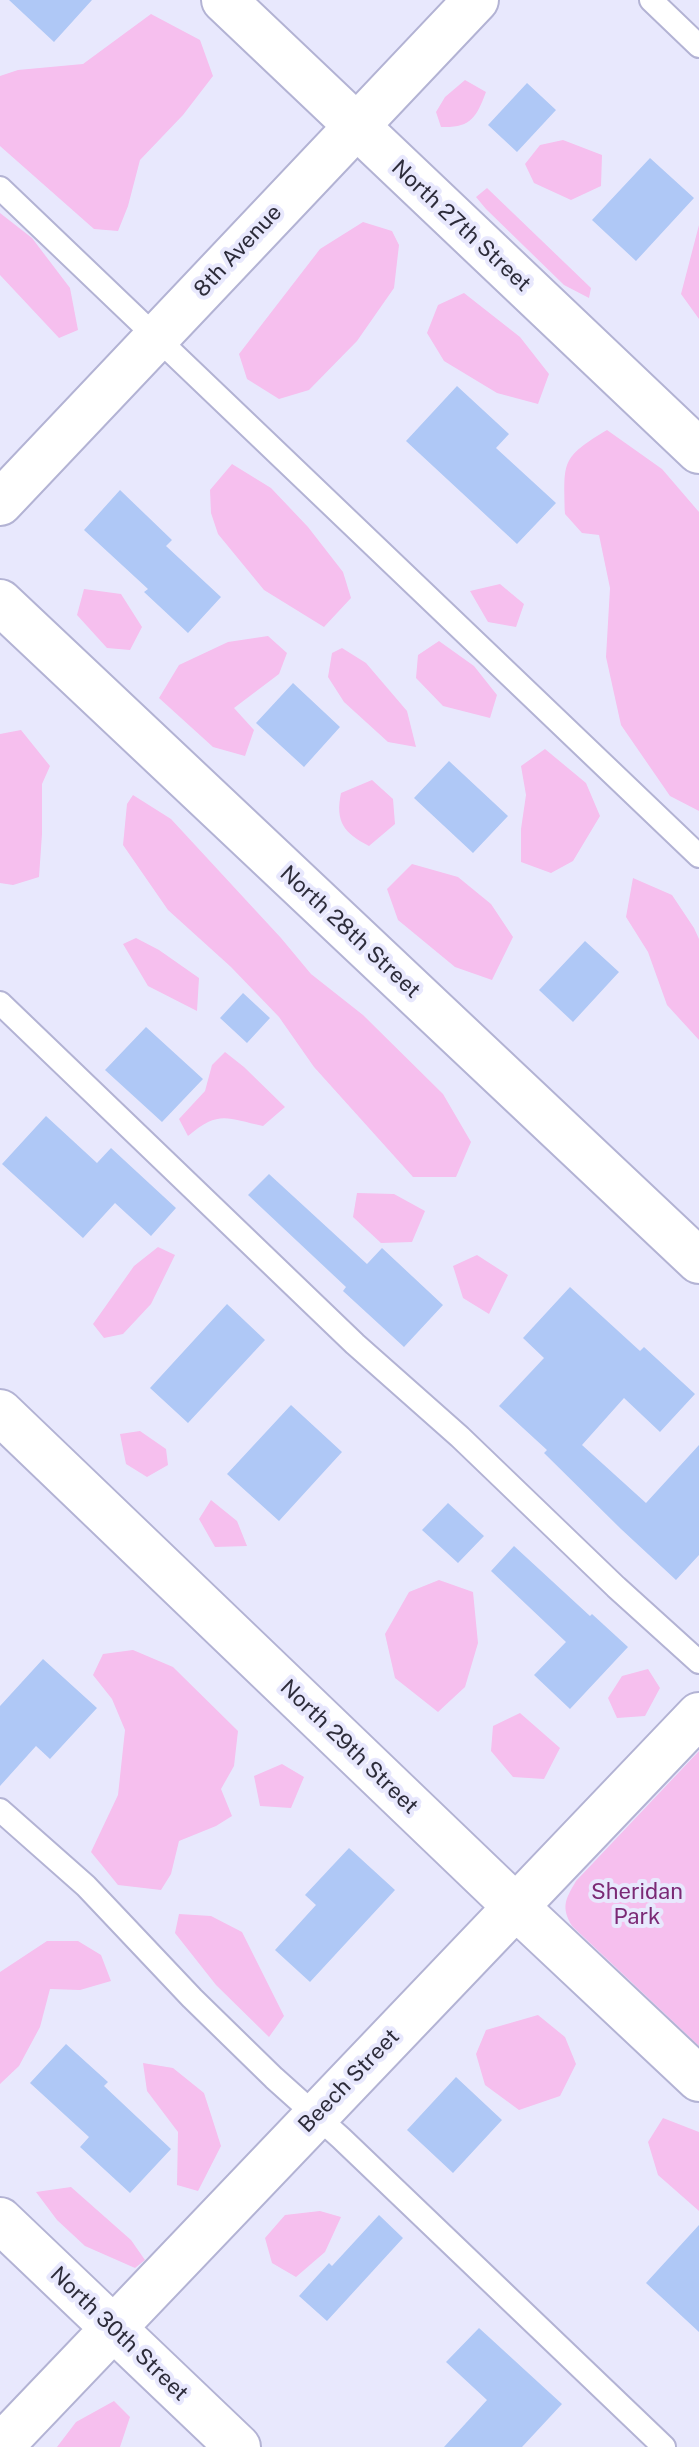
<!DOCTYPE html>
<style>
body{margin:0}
canvas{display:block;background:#e8e8fd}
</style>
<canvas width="699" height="2447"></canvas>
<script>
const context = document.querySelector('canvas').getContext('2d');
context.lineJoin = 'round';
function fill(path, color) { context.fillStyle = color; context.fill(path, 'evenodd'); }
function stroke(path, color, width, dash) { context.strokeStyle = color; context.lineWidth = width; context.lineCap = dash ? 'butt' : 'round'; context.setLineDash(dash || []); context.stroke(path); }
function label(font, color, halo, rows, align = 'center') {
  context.font = font + ' "Public Sans",sans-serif'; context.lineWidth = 8; context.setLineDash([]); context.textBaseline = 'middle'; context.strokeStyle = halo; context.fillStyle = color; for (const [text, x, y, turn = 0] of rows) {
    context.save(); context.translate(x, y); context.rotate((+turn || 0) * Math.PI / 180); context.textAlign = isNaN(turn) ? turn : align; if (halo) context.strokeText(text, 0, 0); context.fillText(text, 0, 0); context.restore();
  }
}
const green = new Path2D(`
 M151,14L200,40L213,76L183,115L140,160L128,206L118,231L94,229L0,146V76L18,70L83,64Z
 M465,80L486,92C476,118 471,128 441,127L436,112L445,97Z
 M563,140L602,155L601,186L571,200L534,183L525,164L540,145Z
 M487,188L591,288L589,298L564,285L486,209L476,197Z
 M0,213L32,238L70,288L78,330L59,338L0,275Z
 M363,222L392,231L399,245L394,288L357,341L309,390L279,399L247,379L239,354L320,249Z
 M699,225V319L681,294Z
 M464,293L520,337L549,374L538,404L497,393L444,361L427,333L438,305Z
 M607,430L662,469L699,512V811L670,796L621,725L606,657L610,588L599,535L582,533L565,514C564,462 560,458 607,430Z
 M232,464L271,488L308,527L343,572L351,598L324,627L264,590L218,534L211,513L210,490Z
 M500,584L524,604L516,627L488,622L470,591Z
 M84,589L121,594L142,627L130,650L107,648L77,615Z
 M268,636L287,653L279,674L234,708L254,730L245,756L213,747L159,698L179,665L228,642Z
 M439,641L474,666L497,695L490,718L443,706L416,678L418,655Z
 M342,648L366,663L407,711L416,747L388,742L344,702L328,677L332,653Z
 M21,730L50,766L42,784V834L39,877L13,885L0,883V734Z
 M545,749L586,783L600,816L573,861L551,873L521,862V829L526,795L521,766Z
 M372,780L393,799L395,824L369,846C344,833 335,822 341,793Z
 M133,795L171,819L281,938L311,974L363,1015L443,1094L471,1142L456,1177H413L314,1067L279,1017L231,967L168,910L123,845L127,804Z
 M412,864L458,877L491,904L513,937L492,980L455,967L398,920L387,889Z
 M633,878L672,895L694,928L699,939V1040L667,1005L648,952L626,917Z
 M136,938L159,950L199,978L197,1011L148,986L123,944Z
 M225,1052L244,1067L285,1107L263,1126C226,1118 219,1110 188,1136L179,1119L205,1091L212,1065Z
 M357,1193L394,1194L425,1211L412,1242L381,1243L353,1217Z
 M158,1247L175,1255L151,1304L123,1334L104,1338L93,1324L134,1266Z
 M477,1255L508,1275L489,1314L463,1298L453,1266Z
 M140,1431L166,1449L168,1465L147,1477L126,1464L120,1434Z
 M211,1500L237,1521L247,1546L215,1547L199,1519Z
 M439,1580L473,1592L478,1643L465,1687L438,1712L395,1678L385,1634L409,1592Z
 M133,1650L173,1667L238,1731L234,1766L221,1789L232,1816L216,1826L179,1841L171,1874L161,1890L118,1885L91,1852L118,1795L125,1730L112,1699L93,1675L103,1654Z
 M648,1669L660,1688L645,1716L617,1718L608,1698L622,1676Z
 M520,1713L560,1748L544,1779L513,1777L491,1751L493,1726Z
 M699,1751V2046L572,1926C561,1907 565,1900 576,1881Z
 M282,1764L304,1777L291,1808L260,1806L254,1776Z
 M179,1914L211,1916L242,1932L284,2016L269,2037L216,1985L175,1933Z
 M47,1941H78L101,1955L111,1981L80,1990L50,1989L40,2027L19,2066L0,2084V1972Z
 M538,2015L565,2037L576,2064L560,2096L519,2110L485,2085L476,2054L486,2030Z
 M143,2063L173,2068L204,2093L221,2146L198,2191L177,2185L178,2132L147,2091Z
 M663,2118L699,2132V2211L658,2175L648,2142Z
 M71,2187L131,2240L145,2260L135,2268L85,2246L57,2220L36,2192Z
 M320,2211L341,2217L325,2252L296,2277L272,2263L265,2238L285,2215Z
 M114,2401L130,2417L120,2447H57L76,2422Z`);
const building = new Path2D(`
 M9,0H92L54,42Z
 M527,83L556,110L517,152L488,125Z
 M650,158L694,198L636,261L592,220Z
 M457,386L509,434L496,448L556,503L517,544L406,441Z
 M120,490L172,540L166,546L221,597L188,633L144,592L148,589L84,530Z
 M293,683L340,727L304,767L256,723Z
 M449,761L508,816L473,853L414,798Z
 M585,941L619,972L573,1022L539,990Z
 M243,993L270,1018L247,1043L220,1018Z
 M146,1027L203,1079L162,1122L105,1070Z
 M46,1116L97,1163L111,1148L176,1208L151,1236L115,1203L83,1238L2,1164Z
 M269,1174L367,1264L382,1248L443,1305L404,1347L343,1291L346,1287L248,1195Z
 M570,1287L640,1351L644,1347L695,1394L660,1432L624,1398L582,1445L646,1503L699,1445V1555L676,1580L621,1529L544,1453L547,1450L499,1406L544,1358L523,1338Z
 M227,1304L265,1340L188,1423L150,1388Z
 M291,1405L342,1452L279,1521L227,1474Z
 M448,1503L484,1536L458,1563L422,1530Z
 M514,1546L590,1616L592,1614L628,1647L570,1709L534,1675L566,1642L491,1571Z
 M43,1659L97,1708L50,1759L36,1746L0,1786V1706Z
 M349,1848L395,1890L310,1982L275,1950L316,1905L305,1895Z
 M66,2044L108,2082L104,2086L171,2149L130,2193L80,2147L89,2137L30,2083Z
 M456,2077L502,2120L453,2173L407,2130Z
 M379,2215L403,2238L327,2321L299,2296L329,2263L332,2266Z
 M699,2225V2332L646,2283Z
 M479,2328L562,2404L522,2447H444L487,2400L446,2362Z`);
const lane = new Path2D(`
 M651,0L699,46
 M0,188L699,856
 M0,1003L355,1344L460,1437L616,1587L699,1662
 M0,1810L86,1886L192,1998L274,2078L341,2138L664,2447`);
const street = new Path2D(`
 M224,0L699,451
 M0,602L699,1261
 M0,1412L516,1907L699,2079
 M0,2220L238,2447
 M0,2447L699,1715`);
const secondary = new Path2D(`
 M0,503L476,0`);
const streetNames = [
 ["North 27th Street",461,226,43],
 ["8th Avenue",238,251,-47],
 ["North 28th Street",350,932,43],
 ["North 29th Street",349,1747,44],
 ["Beech Street",349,2081,-46],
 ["North 30th Street",119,2334,44]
];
const parkNames = [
 ["Sheridan",637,1892],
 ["Park",637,1917]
];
fill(green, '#f6bfee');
fill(building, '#afc8f6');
stroke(lane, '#b3b3d4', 26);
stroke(street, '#b3b3d4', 48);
stroke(secondary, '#b3b3d4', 48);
stroke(lane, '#fff', 22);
stroke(street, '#fff', 44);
stroke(secondary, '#fff', 44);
label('22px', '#2d2c3a', '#e8e8fd', streetNames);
label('22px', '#7b2975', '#e8e8fd', parkNames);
</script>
